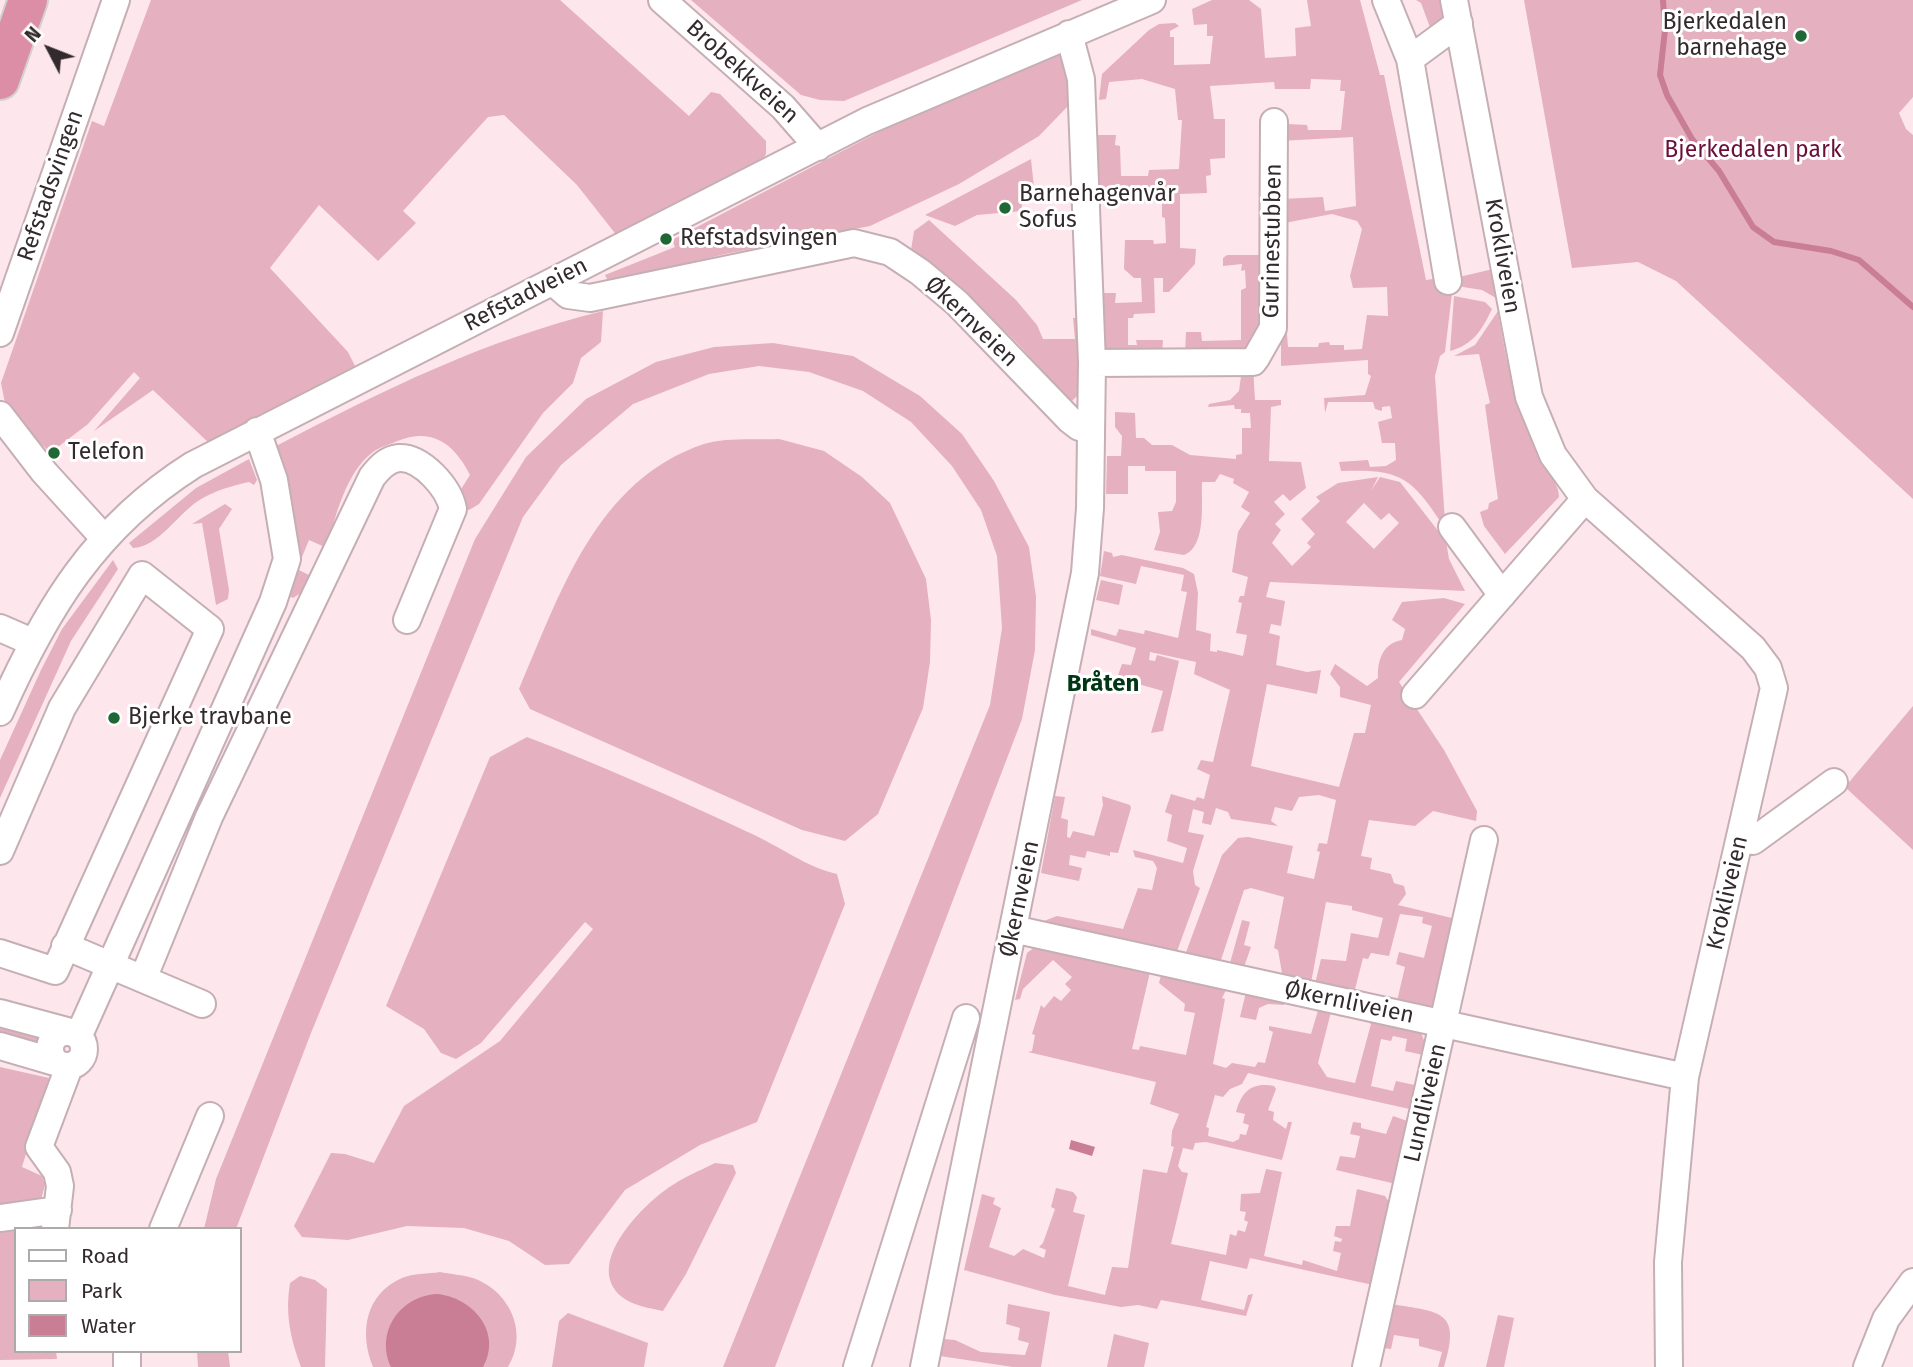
<!DOCTYPE html>
<meta charset="utf-8">
<style>
body{margin:0}
#map{position:relative;width:1913px;height:1367px;overflow:hidden;background:#fee6ed;font-family:"Fira Sans",sans-serif}
canvas{display:block}
.legend{position:absolute;left:14px;top:1227px;width:228px;height:126px;box-sizing:border-box;background:#fff;border:2px solid #adaaab;margin:0;padding:9px 12px;list-style:none;font-size:21px;color:#322a2c}
.legend li{display:flex;align-items:center;gap:14px;height:35px}
.legend b{width:35px;border:2px solid #adaaab}
.north{position:absolute;left:14px;top:14px;width:70px;height:70px;-webkit-text-stroke:5px #fff;paint-order:stroke;rotate:312deg;font-size:19px;font-weight:700;line-height:28px;text-align:center;color:#322a2c}
.north::after{content:'';display:block;margin:auto;width:24px;height:32px;background:#322a2c;clip-path:polygon(50% 0,100% 100%,50% 72%,0 100%)}
</style>
<div id="map">
<canvas width="1913" height="1367"></canvas>
<ul class="legend">
<li><b style="height:9px;background:#fff"></b>Road</li>
<li><b style="height:19px;background:#e5b0bf"></b>Park</li>
<li><b style="height:19px;background:#c97e96"></b>Water</li>
</ul>
<div class="north">N</div>
</div>
<script>
const context = document.querySelector('canvas').getContext('2d');
context.lineJoin = 'round';
function fill(path, color) { context.fillStyle = color; context.fill(path, 'evenodd'); }
function stroke(path, color, width, dash) { context.strokeStyle = color; context.lineWidth = width; context.lineCap = dash ? 'butt' : 'round'; context.setLineDash(dash || []); context.stroke(path); }
function label(font, color, halo, rows, align = 'center') {
  context.font = font + ' "Fira Sans",sans-serif'; context.lineWidth = 6; context.setLineDash([]); context.textBaseline = 'middle'; context.strokeStyle = halo; context.fillStyle = color; for (const [text, x, y, turn = 0] of rows) {
    context.save(); context.translate(x, y); context.rotate((+turn || 0) * Math.PI / 180); context.textAlign = isNaN(turn) ? turn : align; if (halo) context.strokeText(text, 0, 0); context.fillText(text, 0, 0); context.restore();
  }
}
const green = new Path2D(`
 M151,0H560L689,116L711,92L720,94L766,141V154L760,164L618,237L577,185L504,115L488,117L403,211L416,223L378,261L319,205L270,268L348,352L357,370L210,444L153,390L94,431L140,378L134,372L88,424L50,453L6,408L1,383L92,121L104,126Z
 M691,0H1082L844,101L820,100L801,95Z
 M1212,0H1249L1261,9L1265,58L1296,56L1295,28L1311,26L1307,0H1360L1380,75H1384L1426,280L1440,278L1452,293L1445,352L1440,356L1435,376L1445,521H1440C1410,474 1395,469 1341,471L1339,462L1368,460L1370,467L1386,466L1396,460L1395,443H1382L1378,422L1392,418L1390,406L1382,407V411L1375,409L1373,402H1328L1325,413L1324,398L1365,395L1371,376L1368,374V360L1281,366V324L1286,320L1288,347H1318L1319,343L1329,342L1330,345H1344V350L1362,349L1367,315L1388,316L1387,287L1353,288L1350,276L1362,229L1357,221L1332,214L1279,224L1282,199L1323,197L1325,211L1356,206L1353,137L1280,141L1287,124L1307,125L1308,130H1341L1345,91H1340L1341,80L1311,79L1310,89H1275L1274,82L1210,86L1214,119H1225V158L1210,159L1211,175L1206,176L1207,193L1180,194V248L1196,249L1195,264L1169,292H1163V278H1154L1155,313L1134,314L1133,318H1128V345H1137L1136,340H1163L1162,353L1110,354L1103,348L1101,293H1116L1115,303L1142,302L1141,278H1134L1124,269L1125,240H1153L1154,244L1166,243L1165,218L1162,217V202L1125,203L1124,190H1101V245L1095,244V135H1116L1115,145L1120,146L1121,176H1148L1149,170L1179,169L1182,120H1178L1175,89L1142,79L1109,82L1106,99L1099,100L1102,74L1149,30L1159,24L1175,23L1179,26L1170,31V37H1174V65L1210,64L1213,36H1207V24L1194,25L1192,9Z
 M1416,0H1444L1447,16L1418,42L1414,37L1431,30L1421,3Z
 M1524,0H1913V97L1899,113L1906,129L1913,135V499L1676,281L1638,262L1572,268Z
 M1059,50L1067,54L1069,105L1039,136L959,184L870,226L725,254L609,283L605,275L675,247L672,240L938,101Z
 M1031,159L1034,188H1021L1022,211L977,215L955,226L925,215Z
 M929,220L1016,300L1037,325L1043,339H1075L1073,318H1079L1081,392L1072,401C1050,385 1035,361 1016,342C983,309 947,279 911,250L914,231Z
 M1227,255H1267C1266,279 1271,343 1240,351C1224,355 1202,351 1185,352L1186,332H1201L1202,341L1241,340V290L1246,288L1245,270L1241,271L1242,264L1223,266V258Z
 M1493,269L1496,298L1482,290L1463,287L1455,278Z
 M1454,296L1485,302L1492,309C1482,330 1473,345 1450,351Z
 M603,311L601,342L581,358L573,383L543,413L479,504L469,510L459,507L456,497L470,475C453,441 429,426 393,443C387,445 378,448 373,452C346,472 335,517 327,548L309,540L297,569L311,576L304,591L293,598L284,593L295,552L276,446C386,389 482,341 603,311Z
 M1498,311C1506,363 1517,410 1540,459C1546,472 1559,482 1559,497L1505,554L1484,526L1480,512L1488,509L1489,503L1498,499L1485,405L1490,403L1479,354L1454,356L1475,345Z
 M773,343L853,356L920,396L962,434L994,481L1029,547L1036,597L1035,650L1022,719L775,1367H723L990,705L1002,628L997,556L981,510L952,466L911,422L863,391L809,372L759,366L709,374L633,404L561,465L523,517L311,1033L236,1229H204L216,1179L475,539L526,457L586,399L656,362L714,347Z
 M1253,366L1255,400H1281V405L1271,407L1269,461L1301,462L1306,488L1290,501L1283,494L1274,502L1285,514L1275,524L1281,530L1272,543L1292,566L1311,547L1307,543L1315,534L1301,519L1320,501L1316,497L1338,483L1378,477L1371,491L1380,477L1400,482L1446,541L1449,559L1465,591L1270,582L1266,597L1285,601L1281,626L1271,624L1269,633L1280,636L1276,665L1307,672L1321,670L1317,694L1267,684L1251,766L1339,787L1354,733H1365L1371,705L1340,697V687L1330,674L1335,664L1367,686L1378,678C1377,659 1384,643 1402,640L1405,629L1392,620L1402,602L1444,598L1465,604L1399,682L1444,750L1477,811L1476,821L1433,811L1415,826L1369,820L1361,856L1372,858L1370,869L1391,874L1394,883L1404,886L1406,894L1398,905L1456,919L1433,1010L1397,1001L1405,967L1396,964L1399,952L1424,958L1432,926L1422,923L1423,917L1400,914L1389,956L1371,953L1368,959L1363,958L1354,993L1315,984L1321,959L1346,961L1351,933L1378,938L1383,918L1352,910V906L1326,902L1311,983L1283,979L1278,950L1274,948L1284,897L1251,888L1244,890L1220,963L1185,955L1222,855L1238,838L1248,837L1293,846L1287,873L1314,879L1320,852L1317,851L1319,843L1327,844L1336,800L1319,795L1299,797L1292,811L1275,807L1271,821L1278,826L1231,819L1228,812L1216,808L1211,825L1202,823L1204,812L1193,809L1188,832L1204,835L1193,871L1195,885L1200,888L1176,954L1043,926L1044,921L1057,916L1123,929L1138,888L1152,890L1157,868L1153,861L1135,857L1133,850L1183,863L1187,848L1167,841L1172,815L1165,812L1171,794L1195,801L1197,797L1204,799L1210,775L1197,769L1201,760L1213,762L1230,690L1194,674L1196,662L1150,652L1149,660L1155,661L1157,655L1179,661L1163,731L1151,733L1163,691L1117,678L1122,664L1131,665L1136,648L1091,635V629L1116,636L1119,629L1144,634L1145,630L1178,638L1187,592L1181,591L1184,575L1141,566L1136,584L1100,576L1104,551L1112,553L1113,557L1122,555L1183,568L1194,574L1198,593L1196,630L1211,634L1210,651L1217,652V650L1243,656L1247,635L1236,633L1242,603L1238,602L1240,596H1244L1248,577L1232,572L1238,532L1250,513L1241,507L1249,492L1233,483L1234,479L1220,474L1215,482H1202C1201,503 1207,546 1184,555L1154,550L1160,532L1158,512L1172,511L1176,502V471H1145V466H1128V494H1106L1107,456H1121L1122,436L1115,427V412L1135,413L1136,438H1144L1152,445H1172L1190,455L1236,459V455L1242,454V428H1251L1250,413H1241V409H1235L1234,405L1208,407L1209,404L1230,400L1239,391L1242,369ZM1364,503L1381,520L1389,513L1399,523L1374,549L1346,522Z
 M779,439L824,451L862,477L890,503L926,579L931,620L930,662L923,708L878,814L845,841L802,830L530,709L519,689C560,594 596,480 704,444C725,437 756,440 779,439Z
 M249,459L257,480L254,485L249,482C231,486 213,491 198,501C177,515 158,547 133,548L129,543L196,488Z
 M225,504L232,509L219,529L229,590L228,599L216,605L202,523L192,524Z
 M113,560L118,569L71,641L0,798V760L41,670L62,629Z
 M1101,580L1123,585L1119,605L1096,600Z
 M1913,706V850L1845,787Z
 M527,737C603,766 677,799 750,833C779,846 806,867 837,874L845,904L757,1122L700,1145L625,1190L569,1264L545,1265L509,1241L464,1228L407,1226L348,1240L302,1237L294,1226L331,1153L345,1154L374,1163L404,1106L500,1041L593,929L585,922L481,1043L456,1059L441,1053L424,1029L386,1006L490,757Z
 M1055,796L1065,797L1061,818L1068,820L1067,837L1070,838L1073,831L1094,836L1103,805L1102,796L1130,805L1131,808L1118,853L1110,852V856L1087,851L1085,858L1070,855L1069,865L1082,868L1079,881L1041,873Z
 M1242,920L1250,922L1244,945L1251,947L1244,967L1230,963Z
 M1035,947L1150,972L1132,1049L1139,1050L1140,1046L1186,1055L1195,1013L1184,1011L1185,1004L1159,983L1162,971L1227,988L1222,998L1225,999L1213,1064L1226,1068L1232,1063L1255,1067L1258,1062L1265,1063L1273,1032L1269,1030V1026L1311,1034L1319,1007L1348,1016L1340,1017L1341,1015L1331,1012L1318,1063L1327,1077L1355,1083L1371,1024L1363,1018L1420,1030L1427,1048L1423,1055L1405,1051L1407,1039L1393,1036L1391,1041L1381,1039L1371,1086L1393,1091L1396,1081L1419,1086L1414,1110L1248,1073L1242,1084L1230,1089L1223,1097L1215,1095L1206,1127L1209,1128L1208,1136L1233,1142L1239,1139L1240,1134L1246,1135L1249,1125L1243,1123L1245,1114L1236,1112C1242,1091 1252,1082 1274,1086L1276,1089L1268,1110L1274,1112L1273,1120L1286,1129L1288,1122H1292L1282,1160L1206,1142L1195,1143L1193,1150L1183,1148L1178,1166L1182,1172L1188,1173L1171,1244L1226,1255L1230,1234L1236,1236L1238,1230L1245,1232L1248,1222L1244,1220L1246,1212L1240,1211L1241,1194L1260,1193L1266,1169L1282,1172L1264,1256L1302,1265L1303,1260L1337,1271L1341,1253L1333,1251L1335,1241L1341,1242L1342,1239L1334,1236L1336,1226H1350L1357,1189L1385,1196L1391,1205L1373,1285L1250,1258L1247,1269L1210,1261L1201,1300L1244,1310L1248,1295L1253,1294L1246,1316L1161,1300L1157,1309L1138,1305L1121,1307L1055,1295L964,1270L982,1194L995,1198L993,1204L1001,1208L989,1247L1014,1256L1023,1249L1044,1258L1046,1250L1039,1247L1043,1243L1055,1209L1051,1207L1056,1188L1073,1192L1077,1197L1073,1212L1085,1215L1068,1286L1105,1295L1112,1267L1128,1268L1143,1169L1167,1173L1174,1147L1171,1146L1172,1131L1179,1114L1150,1104L1156,1082L1028,1052L1032,1051L1035,1035L1032,1034L1041,1005L1044,1008L1054,996L1061,1001L1071,990L1065,984L1072,977L1053,960L1023,989L1020,999L1015,1000L1027,953Z
 M1246,992L1284,1001V1005L1268,1004L1259,1008L1256,1020L1240,1017Z
 M0,1019L45,1034L42,1046L0,1037Z
 M0,1067L49,1078L22,1167L42,1176L45,1185L40,1203L0,1209Z
 M1393,1116L1413,1123L1396,1184L1336,1170L1340,1156L1355,1158L1360,1136L1350,1134L1353,1122L1361,1123V1128L1386,1134Z
 M715,1163L733,1165L736,1173L686,1274L663,1311C650,1308 633,1306 622,1297C583,1265 641,1207 668,1188C682,1178 699,1171 715,1163Z
 M27,1220V1229H16V1351H56L57,1359L0,1360V1225Z
 M440,1272C450,1274 463,1275 473,1278C510,1291 529,1333 508,1367H373C359,1333 365,1294 402,1278C413,1273 428,1274 440,1272Z
 M300,1276L315,1280L327,1289L325,1367H301C290,1338 285,1313 290,1283Z
 M1008,1304L1050,1312L1041,1367H1013L940,1356L944,1339L955,1340L981,1352L1025,1355L1029,1343L1018,1340L1020,1328L1006,1324Z
 M1391,1304C1440,1312 1462,1310 1444,1367H1438L1442,1352L1419,1346V1339L1394,1335L1391,1349L1383,1348Z
 M568,1313L648,1343L644,1367H552L559,1321Z
 M1498,1315L1514,1318L1504,1367H1486Z
 M1114,1334L1149,1343L1144,1367H1107Z
 M197,1351H228L230,1367H198Z`);
const water = new Path2D(`
 M1071,1140L1095,1147L1092,1156L1069,1149Z
 M437,1294C472,1297 503,1332 483,1367H391C375,1332 400,1296 437,1294Z`);
const stream = new Path2D(`
 M1663,0L1665,30L1660,75L1667,95L1692,139L1719,171L1753,227L1774,242L1831,251L1859,260L1913,307`);
const minor = new Path2D(`
 M662,0L783,107L818,147
 M1386,0L1410,59
 M1454,0L1529,397L1553,455L1585,499L1753,648L1768,668L1774,688L1685,1077L1668,1262L1669,1367
 M1448,281L1410,59L1459,23
 M553,282L568,295L590,298L854,243L890,252L920,272L957,303L1070,420L1079,427L1090,429
 M0,333L116,0
 M1092,363L1253,362L1256,358L1273,328L1274,122
 M0,415L44,472L104,538
 M1452,527L1502,595
 M0,628L32,642
 M1415,695L1585,499
 M0,712C46,609 95,527 193,465L867,121L1152,0
 M1740,839L1753,841L1834,782
 M0,851L62,708L142,575L210,629L55,971L0,953
 M1013,929L1685,1077
 M65,946L202,1004
 M143,979L209,817L372,477C379,468 387,459 399,458C422,457 449,488 453,509L407,620
 M0,1013L67,1031
 M50 1049a17 17 0 1 1 34 0a17 17 0 1 1-34 0Z
 M79,1035L273,602L287,559L274,480L257,431
 M0,1046L55,1062
 M0,1218L58,1210
 M55,1229L60,1186L57,1172L39,1147L69,1067
 M163,1229L210,1116
 M127,1351V1367
 M857,1367L966,1018
 M924,1367L1085,573L1090,508L1092,363L1081,79L1069,34
 M1366,1367L1484,840
 M1867,1367L1886,1319L1913,1282`);
const highway = new Path2D(`
 M0,80L28,0`);
const markers = [
 [1801,36,7,"#1f6835"],
 [1005,208,7,"#1f6835"],
 [666,239,7,"#1f6835"],
 [54,453,7,"#1f6835"],
 [114,718,7,"#1f6835"]
];
const poiNames = [
 ["Bjerkedalen",1787,23,"right"],
 ["barnehage",1787,49,"right"],
 ["Barnehagenvår",1019,195],
 ["Sofus",1019,221],
 ["Refstadsvingen",680,239],
 ["Telefon",68,453],
 ["Bjerke travbane",128,718]
];
const streetNames = [
 ["Brobekkveien",742,72,42],
 ["Refstadsvingen",51,186,-71],
 ["Gurinestubben",1273,241,-89],
 ["Krokliveien",1502,256,80],
 ["Refstadveien",526,295,-27],
 ["Økernveien",971,322,44],
 ["Krokliveien",1728,893,-77],
 ["Økernveien",1020,899,-78],
 ["Økernliveien",1349,1003,12],
 ["Lundliveien",1426,1103,-77]
];
const parkNames = [
 ["Bjerkedalen park",1753,151]
];
const neighbourhoodNames = [
 ["Bråten",1103,684]
];
fill(green, '#e5b0bf');
fill(water, '#c97e96');
stroke(stream, '#c97e96', 6);
stroke(minor, '#c5afb5', 30);
stroke(highway, '#d2d0d1', 42);
stroke(minor, '#fff', 26);
stroke(highway, '#db8ea6', 38);
for (const [x, y, r, color] of markers) { const dot = new Path2D(); dot.arc(x, y, r, 0, 2 * Math.PI); context.fillStyle = color; context.fill(dot); stroke(dot, '#fff', 2.5); }
label('23px', '#322a2c', '#fff', poiNames, 'left');
label('23px', '#322a2c', '#fff', streetNames);
label('23px', '#6a0f38', '#fff', parkNames);
label('bold 24px', '#013614', '#fff', neighbourhoodNames);
</script>
